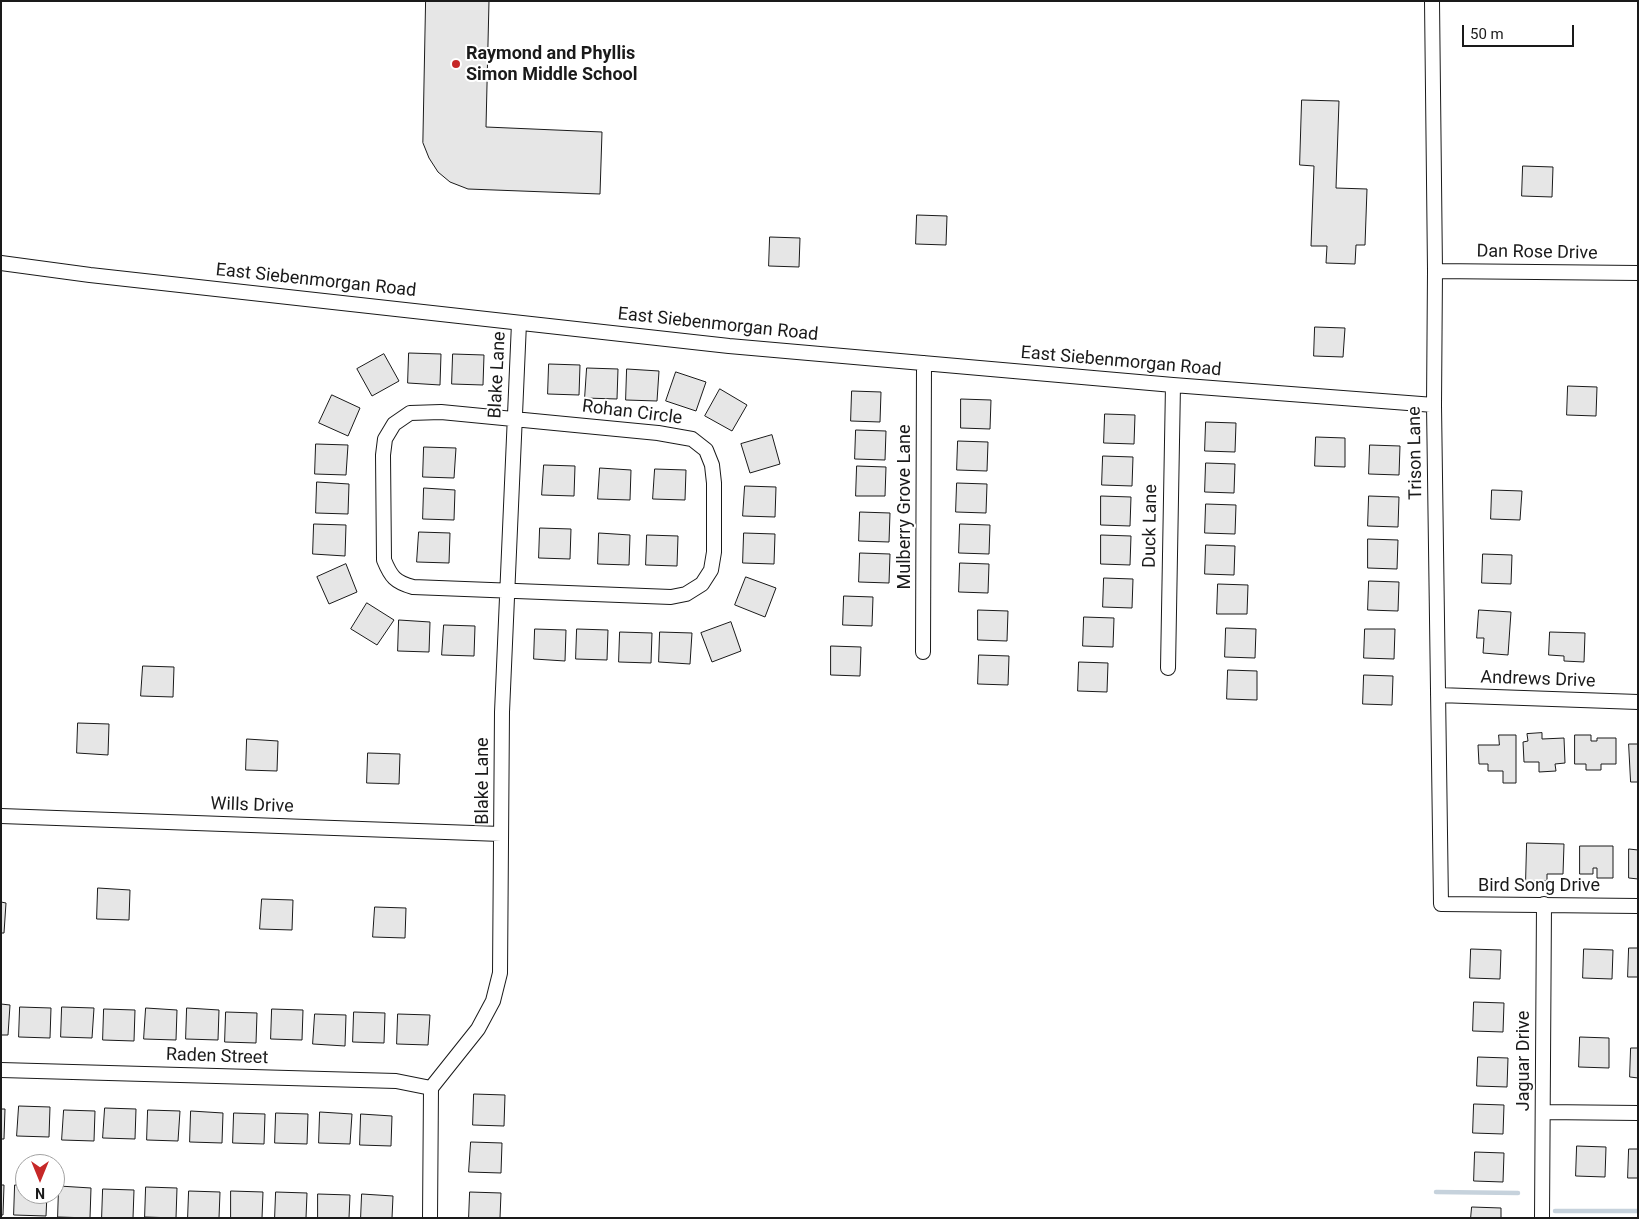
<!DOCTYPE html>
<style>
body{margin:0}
#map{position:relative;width:1639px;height:1219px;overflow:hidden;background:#fff;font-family:Roboto,sans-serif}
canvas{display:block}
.frame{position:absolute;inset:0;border:2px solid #1a1a1a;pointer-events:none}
.north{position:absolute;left:15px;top:1154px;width:50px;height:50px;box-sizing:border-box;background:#fff;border:1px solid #a3a3a3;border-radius:50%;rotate:180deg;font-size:14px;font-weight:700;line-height:20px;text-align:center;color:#1a1a1a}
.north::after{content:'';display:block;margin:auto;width:18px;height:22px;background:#c62828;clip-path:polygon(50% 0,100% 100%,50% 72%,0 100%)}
.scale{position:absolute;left:1462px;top:25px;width:112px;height:22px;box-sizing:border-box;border:2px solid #1a1a1a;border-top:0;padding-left:6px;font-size:15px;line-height:18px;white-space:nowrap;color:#1a1a1a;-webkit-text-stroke:4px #fff;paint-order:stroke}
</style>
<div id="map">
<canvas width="1639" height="1219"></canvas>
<div class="frame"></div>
<div class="north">N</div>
<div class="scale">50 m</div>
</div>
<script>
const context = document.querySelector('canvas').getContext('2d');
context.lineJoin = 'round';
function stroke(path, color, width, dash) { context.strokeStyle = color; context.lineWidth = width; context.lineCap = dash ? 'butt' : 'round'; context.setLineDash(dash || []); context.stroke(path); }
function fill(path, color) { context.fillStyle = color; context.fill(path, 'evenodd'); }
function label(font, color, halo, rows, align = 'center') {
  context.font = font + ' Roboto,sans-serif'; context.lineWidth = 4; context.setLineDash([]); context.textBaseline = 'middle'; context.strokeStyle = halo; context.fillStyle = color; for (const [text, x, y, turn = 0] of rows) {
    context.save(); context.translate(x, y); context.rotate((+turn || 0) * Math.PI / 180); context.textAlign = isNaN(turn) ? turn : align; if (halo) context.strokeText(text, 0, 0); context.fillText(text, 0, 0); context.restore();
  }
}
const stream = new Path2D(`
 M1436,1192L1518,1193
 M1555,1211H1638`);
const building = new Path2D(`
 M426,1H489L486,127L602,132L600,194L468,189L450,182L438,172L429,158L423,143Z
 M1302,100L1339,101L1336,188L1367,189L1365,245H1356L1355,264L1326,263L1327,246H1311L1314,166L1300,165Z
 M1523,166L1553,167L1552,197L1522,196Z
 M917,215L947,216L946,245L916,244Z
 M770,237L800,238L799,267L769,266Z
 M1315,327L1345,328L1343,357L1314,356Z
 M409,353L441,354L440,385L408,383Z
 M384,354L399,381L372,396L357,369Z
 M453,354L484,355L483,385L452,384Z
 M549,364L580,365L579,395L548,394Z
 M587,368L618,369L617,399L585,398Z
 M627,369L659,371L657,401L626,400Z
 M676,372L706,382L696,411L666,401Z
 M1568,386L1597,387L1596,416L1567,415Z
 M720,389L747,405L732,431L705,416Z
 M852,391L881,392L880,422L851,421Z
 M332,395L360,408L348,436L319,423Z
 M961,399L991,400L990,429L961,428Z
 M1105,414L1135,415L1134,444L1104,443Z
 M1206,422L1236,423L1235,452L1205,451Z
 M856,430L886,431L885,460L855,459Z
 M772,435L780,464L750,473L741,444Z
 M1316,437L1345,438V467L1315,466Z
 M958,441L988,442L987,471L957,470Z
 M316,444L348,445L346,475L315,474Z
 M1370,445L1400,446L1399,475L1369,474Z
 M424,447L456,448L454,478L423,477Z
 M1103,456L1133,457L1132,486L1102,485Z
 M1206,463L1235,464L1234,493L1205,492Z
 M544,465L575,466L574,496L542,495Z
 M857,466L886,467L885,496H856Z
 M600,468L631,470L630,500L598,499Z
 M655,469L686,470L685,500L653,499Z
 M317,482L349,484L348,514L316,513Z
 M957,483L987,484L986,513L956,512Z
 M745,486L776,487L775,517L743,516Z
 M424,488L455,490L454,520L423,519Z
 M1492,490L1522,491L1520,520L1491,519Z
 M1101,496L1131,497L1130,526L1101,525Z
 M1369,496L1399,497L1398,527L1368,526Z
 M1206,504L1236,505L1235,534L1205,533Z
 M860,512L890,513L889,542L859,541Z
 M314,524L346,525L345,556L313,554Z
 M960,524L990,525L989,554L959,553Z
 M540,528L571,529L570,559L539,558Z
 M419,532L450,533L449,563L417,562Z
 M599,533L630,535L629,565L598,564Z
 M744,533L775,534L774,564L743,563Z
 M647,535L678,536L677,566L646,565Z
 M1101,535L1131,536L1130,565L1101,564Z
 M1368,539L1398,540L1397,569L1368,568Z
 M1206,545L1235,546L1234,575L1205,574Z
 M860,553L890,554L889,583L859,582Z
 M1483,554L1512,555L1511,584L1482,583Z
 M960,563L989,564L988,593L959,592Z
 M346,564L357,592L329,604L317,577Z
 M746,577L776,588L765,617L735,605Z
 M1104,578L1133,579L1132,608L1103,607Z
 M1369,581L1399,582L1398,611L1368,610Z
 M1218,584L1248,585L1247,614H1217Z
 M844,596L873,597L872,626L843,625Z
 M367,603L394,620L377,645L351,629Z
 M978,610L1008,611L1007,641L978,640Z
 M1479,610L1511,612L1508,655L1483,653L1484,638H1477Z
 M1084,617L1114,618L1113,647L1083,646Z
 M399,620L430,622L429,652L398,651Z
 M731,622L741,651L712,662L701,633Z
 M444,625L475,626L474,656L442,655Z
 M1226,628L1256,629L1255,658L1225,657Z
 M535,629L566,630L565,661L534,659Z
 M577,629L608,630L607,660L576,659Z
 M1365,629H1395L1394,659L1364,658Z
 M620,632L652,633L651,663L619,662Z
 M660,632L692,633L690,664L659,662Z
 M1550,632L1585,633L1584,662L1564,661V656L1549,655Z
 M831,646L861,647L860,676L831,675Z
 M979,655L1009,656L1008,685L978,684Z
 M1079,662L1108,663L1107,692L1078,691Z
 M143,666L174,667L173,697L141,696Z
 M1228,670L1257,671V700L1227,699Z
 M1364,675L1393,676L1392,705L1363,704Z
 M78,723L109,724L108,755L77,753Z
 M1542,733V739L1564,738L1565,763L1555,764L1556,771L1539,772V762H1524L1523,742L1528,741L1527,734Z
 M1499,735H1516V783H1503V771H1488V764H1479L1478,745H1499Z
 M1575,735H1591V741H1597V738H1616V764H1601V770H1586V764H1575Z
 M247,739L278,741L277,771L246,770Z
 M1629,744H1638V782H1631Z
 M368,753L400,754L399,784L367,783Z
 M1527,843L1564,844L1563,874H1547V881H1526Z
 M1580,846H1613V878H1597V868H1593V874H1580Z
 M1629,849L1638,850V879L1629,878Z
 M98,888L130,890L129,920L97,919Z
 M262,899L293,900L292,930L260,929Z
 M1,902L6,903L4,933H1Z
 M375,907L406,908L405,938L373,937Z
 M1629,948H1638V977H1628Z
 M1471,949L1501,950L1500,979L1470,978Z
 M1584,949L1613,950L1612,979L1583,978Z
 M1474,1002L1504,1003L1503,1032L1473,1031Z
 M1,1004L10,1005L8,1035H1Z
 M20,1007L51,1008L50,1038L19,1037Z
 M62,1007L94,1008L92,1038L61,1037Z
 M146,1008L177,1010L176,1040L144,1039Z
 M187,1008L219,1010L218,1040L186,1039Z
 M104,1009L135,1010L134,1041L103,1040Z
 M272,1009L303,1010L302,1040L271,1039Z
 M226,1012L257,1013L256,1043L225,1042Z
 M354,1012L385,1013L384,1043L353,1042Z
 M315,1014L346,1015L345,1046L313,1044Z
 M398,1014L430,1015L428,1045L397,1044Z
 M1580,1037L1609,1038V1068L1579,1067Z
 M1631,1048H1638V1078L1630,1077Z
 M1478,1057L1508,1058L1507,1087L1477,1086Z
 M474,1094L505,1095L504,1126L473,1125Z
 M1474,1104L1504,1105L1503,1134L1473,1133Z
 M19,1106L50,1107L49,1137L17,1136Z
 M105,1108L136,1109L135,1139L103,1138Z
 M1,1109H5L4,1139H1Z
 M64,1110L95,1111L94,1141L62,1140Z
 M148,1110L180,1111L178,1141L147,1140Z
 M191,1111L223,1113L222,1143L190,1142Z
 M320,1112L352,1114L350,1144L319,1143Z
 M234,1113L265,1114L264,1144L233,1143Z
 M276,1113L308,1114L307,1144L275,1143Z
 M361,1114L392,1116L391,1146L360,1145Z
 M471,1142L502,1143L501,1173L469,1172Z
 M1577,1146L1606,1147L1605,1177L1576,1176Z
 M1629,1149H1638V1178H1628Z
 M1475,1152L1504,1153L1503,1182L1474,1181Z
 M1,1185H4L3,1215H1Z
 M15,1185H25V1194H47L46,1216L14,1215Z
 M59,1186L91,1188L90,1218L58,1217Z
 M146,1187L177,1188L176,1218L145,1217Z
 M103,1189L134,1190L133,1218H102Z
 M189,1191L220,1192L219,1218H188Z
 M231,1191L263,1192L262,1218H231Z
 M276,1192L307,1193L306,1218H275Z
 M470,1192L501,1193L500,1218H469Z
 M318,1194L350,1195L349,1218H318Z
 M362,1194L393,1196L392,1218H361Z
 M1472,1207L1501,1208V1218H1471Z`);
const minor = new Path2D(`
 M1432,1L1435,271L1434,405L1441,904L1638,906
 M1,263L90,275L729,346L1173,385L1434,405
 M1435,271L1638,273
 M441,412L658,433L692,439L706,450L712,465L714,483V552L711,570L702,584L686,594L671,597L413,587C395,582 391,577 384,560L383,455L385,439L394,424L410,413Z
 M923,652L924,363
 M1168,668L1173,385
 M1438,695L1638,702
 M1,816L501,834
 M1,1070L396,1081L431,1088
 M1543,1112L1638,1113
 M430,1218L431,1088L478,1029L493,1001L500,973L502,712L519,323
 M1542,1218L1544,904`);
const markers = [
 [456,64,5,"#c62828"]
];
const poiNames = [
 ["Raymond and Phyllis",466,54],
 ["Simon Middle School",466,75]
];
const streetNames = [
 ["Dan Rose Drive",1537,253,1],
 ["East Siebenmorgan Road",316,281,6],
 ["East Siebenmorgan Road",718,325,6],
 ["East Siebenmorgan Road",1121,362,5],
 ["Blake Lane",498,375,-87],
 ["Rohan Circle",632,413,7],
 ["Trison Lane",1416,453,-91],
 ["Mulberry Grove Lane",905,507,-90],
 ["Duck Lane",1151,526,-89],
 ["Andrews Drive",1538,680,2],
 ["Blake Lane",483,781,-90],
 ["Wills Drive",252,806,2],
 ["Bird Song Drive",1539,886],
 ["Raden Street",217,1057,2],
 ["Jaguar Drive",1524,1061,-90]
];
stroke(stream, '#c6d2dc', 4.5);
fill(building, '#e6e6e6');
stroke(building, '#1a1a1a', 1);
stroke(minor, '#1a1a1a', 16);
stroke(minor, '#fff', 14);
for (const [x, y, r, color] of markers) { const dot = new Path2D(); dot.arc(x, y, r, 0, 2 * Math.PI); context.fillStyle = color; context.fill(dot); stroke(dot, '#fff', 2); }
label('bold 18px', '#1a1a1a', '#fff', poiNames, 'left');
label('18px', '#1a1a1a', '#fff', streetNames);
</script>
